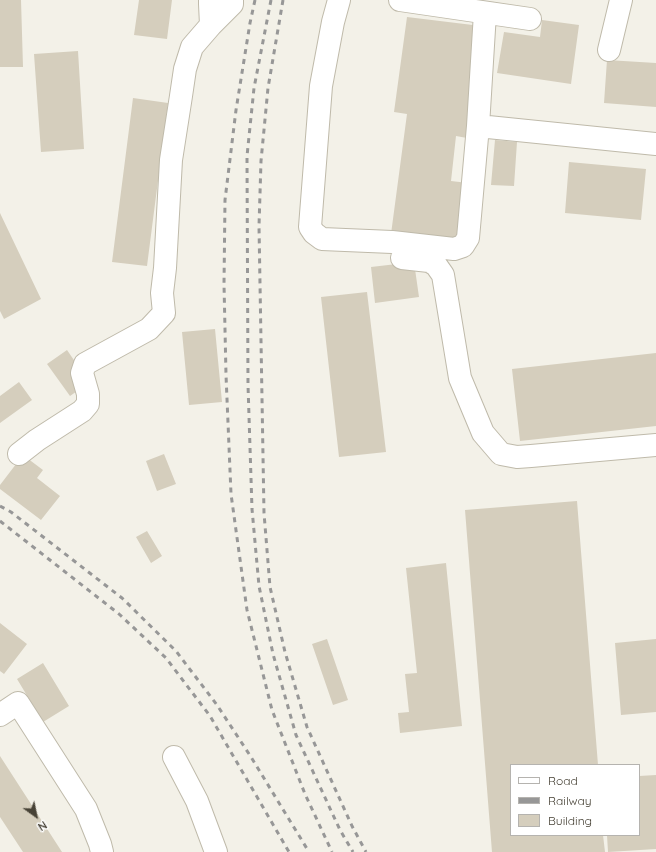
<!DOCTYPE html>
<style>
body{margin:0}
#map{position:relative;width:656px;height:852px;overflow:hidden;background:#f3f1e8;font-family:Quicksand,sans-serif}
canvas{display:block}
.legend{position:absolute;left:510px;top:764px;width:130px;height:72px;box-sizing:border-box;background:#fff;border:1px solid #b5b3af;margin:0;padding:5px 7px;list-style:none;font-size:12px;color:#474236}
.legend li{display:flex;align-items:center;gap:8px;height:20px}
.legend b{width:20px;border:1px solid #b5b3af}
.north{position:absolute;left:16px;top:796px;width:40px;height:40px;-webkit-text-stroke:3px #fff;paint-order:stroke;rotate:147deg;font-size:11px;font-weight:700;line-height:16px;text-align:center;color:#474236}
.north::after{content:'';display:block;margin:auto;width:14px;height:18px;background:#474236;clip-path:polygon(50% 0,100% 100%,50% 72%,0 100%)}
</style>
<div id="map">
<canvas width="656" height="852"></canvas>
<ul class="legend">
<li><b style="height:5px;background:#fff"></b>Road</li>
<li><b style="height:5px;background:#979797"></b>Railway</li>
<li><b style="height:11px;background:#d5cebd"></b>Building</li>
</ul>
<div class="north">N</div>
</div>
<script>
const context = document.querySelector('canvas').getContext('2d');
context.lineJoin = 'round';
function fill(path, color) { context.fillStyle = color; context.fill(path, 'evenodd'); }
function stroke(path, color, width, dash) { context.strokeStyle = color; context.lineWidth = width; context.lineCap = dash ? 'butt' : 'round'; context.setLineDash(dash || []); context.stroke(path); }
const building = new Path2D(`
 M0,0H21L23,67H0Z
 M139,0H172L167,39L134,35Z
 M407,17L481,26L467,138L456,136L451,181L468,183L460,243L391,234L407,114L394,112Z
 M542,20L579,25L571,84L497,73L504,32L540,37Z
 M78,51L84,149L41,152L34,54Z
 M607,60L656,63V107L604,103Z
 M133,98L168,103L147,266L112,262Z
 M495,140L517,142L514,186L491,185Z
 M569,162L646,169L641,220L565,213Z
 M0,213L41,299L4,319L0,311Z
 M414,262L419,297L375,303L371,267Z
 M367,292L386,452L339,457L321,297Z
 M215,329L222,402L189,405L182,332Z
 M67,350L78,366L83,387L70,396L47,364Z
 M656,353V426L520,441L512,369Z
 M19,382L32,400L0,423V396Z
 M164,454L176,484L157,491L146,461Z
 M23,455L43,470L37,478L60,496L41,520L0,489V485Z
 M577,501L598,765H511V835H603L605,852H492L465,510Z
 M147,531L162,556L151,563L136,537Z
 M446,563L462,726L400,733L398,713L409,712L405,674L417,673L406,568Z
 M0,623L27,644L4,674L0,671Z
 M327,639L348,700L333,705L312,644Z
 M656,639V712L621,715L615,643Z
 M43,663L69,706L43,722L17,679Z
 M0,756L62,852H23L0,817Z
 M656,775V849L608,852L607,835H639V776Z`);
const minor = new Path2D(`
 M210,0V4L211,25
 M339,0L333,22L321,86L310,227L314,233L322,239L392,242L454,249L463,246L468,238L478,126L656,144
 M400,0L530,19
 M609,50L621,0
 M478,126L485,13
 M402,258L429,261L436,265L443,275L460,378L483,433L501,454L517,457L531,456L656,445
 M19,454L37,440L82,411L88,404V394L82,373L85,364L149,329L164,313L162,293L165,268L171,160L181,96L185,69L192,47L211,25L232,4V0
 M0,715L18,703L86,809L100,844L102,852
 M174,757L197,801L216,852`);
const rail = new Path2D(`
 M255,0L250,23L236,110L225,200L224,284L226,375L231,494L247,610L272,710L305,794L332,852
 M271,0L254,88L247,156L248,385L252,509L259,586L273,654L296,735L340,830L353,852
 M283,0L268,88L261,161L259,226L264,513L270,587L285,652L307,727L352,826L366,852
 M0,506L11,512L122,598L176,651L217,705L251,757L309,852
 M0,521L119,614L166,658L210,716L289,852`);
fill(building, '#d5cebd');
stroke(minor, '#bfbaaa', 24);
stroke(minor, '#fff', 22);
stroke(rail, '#979797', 3, [5, 5]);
</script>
